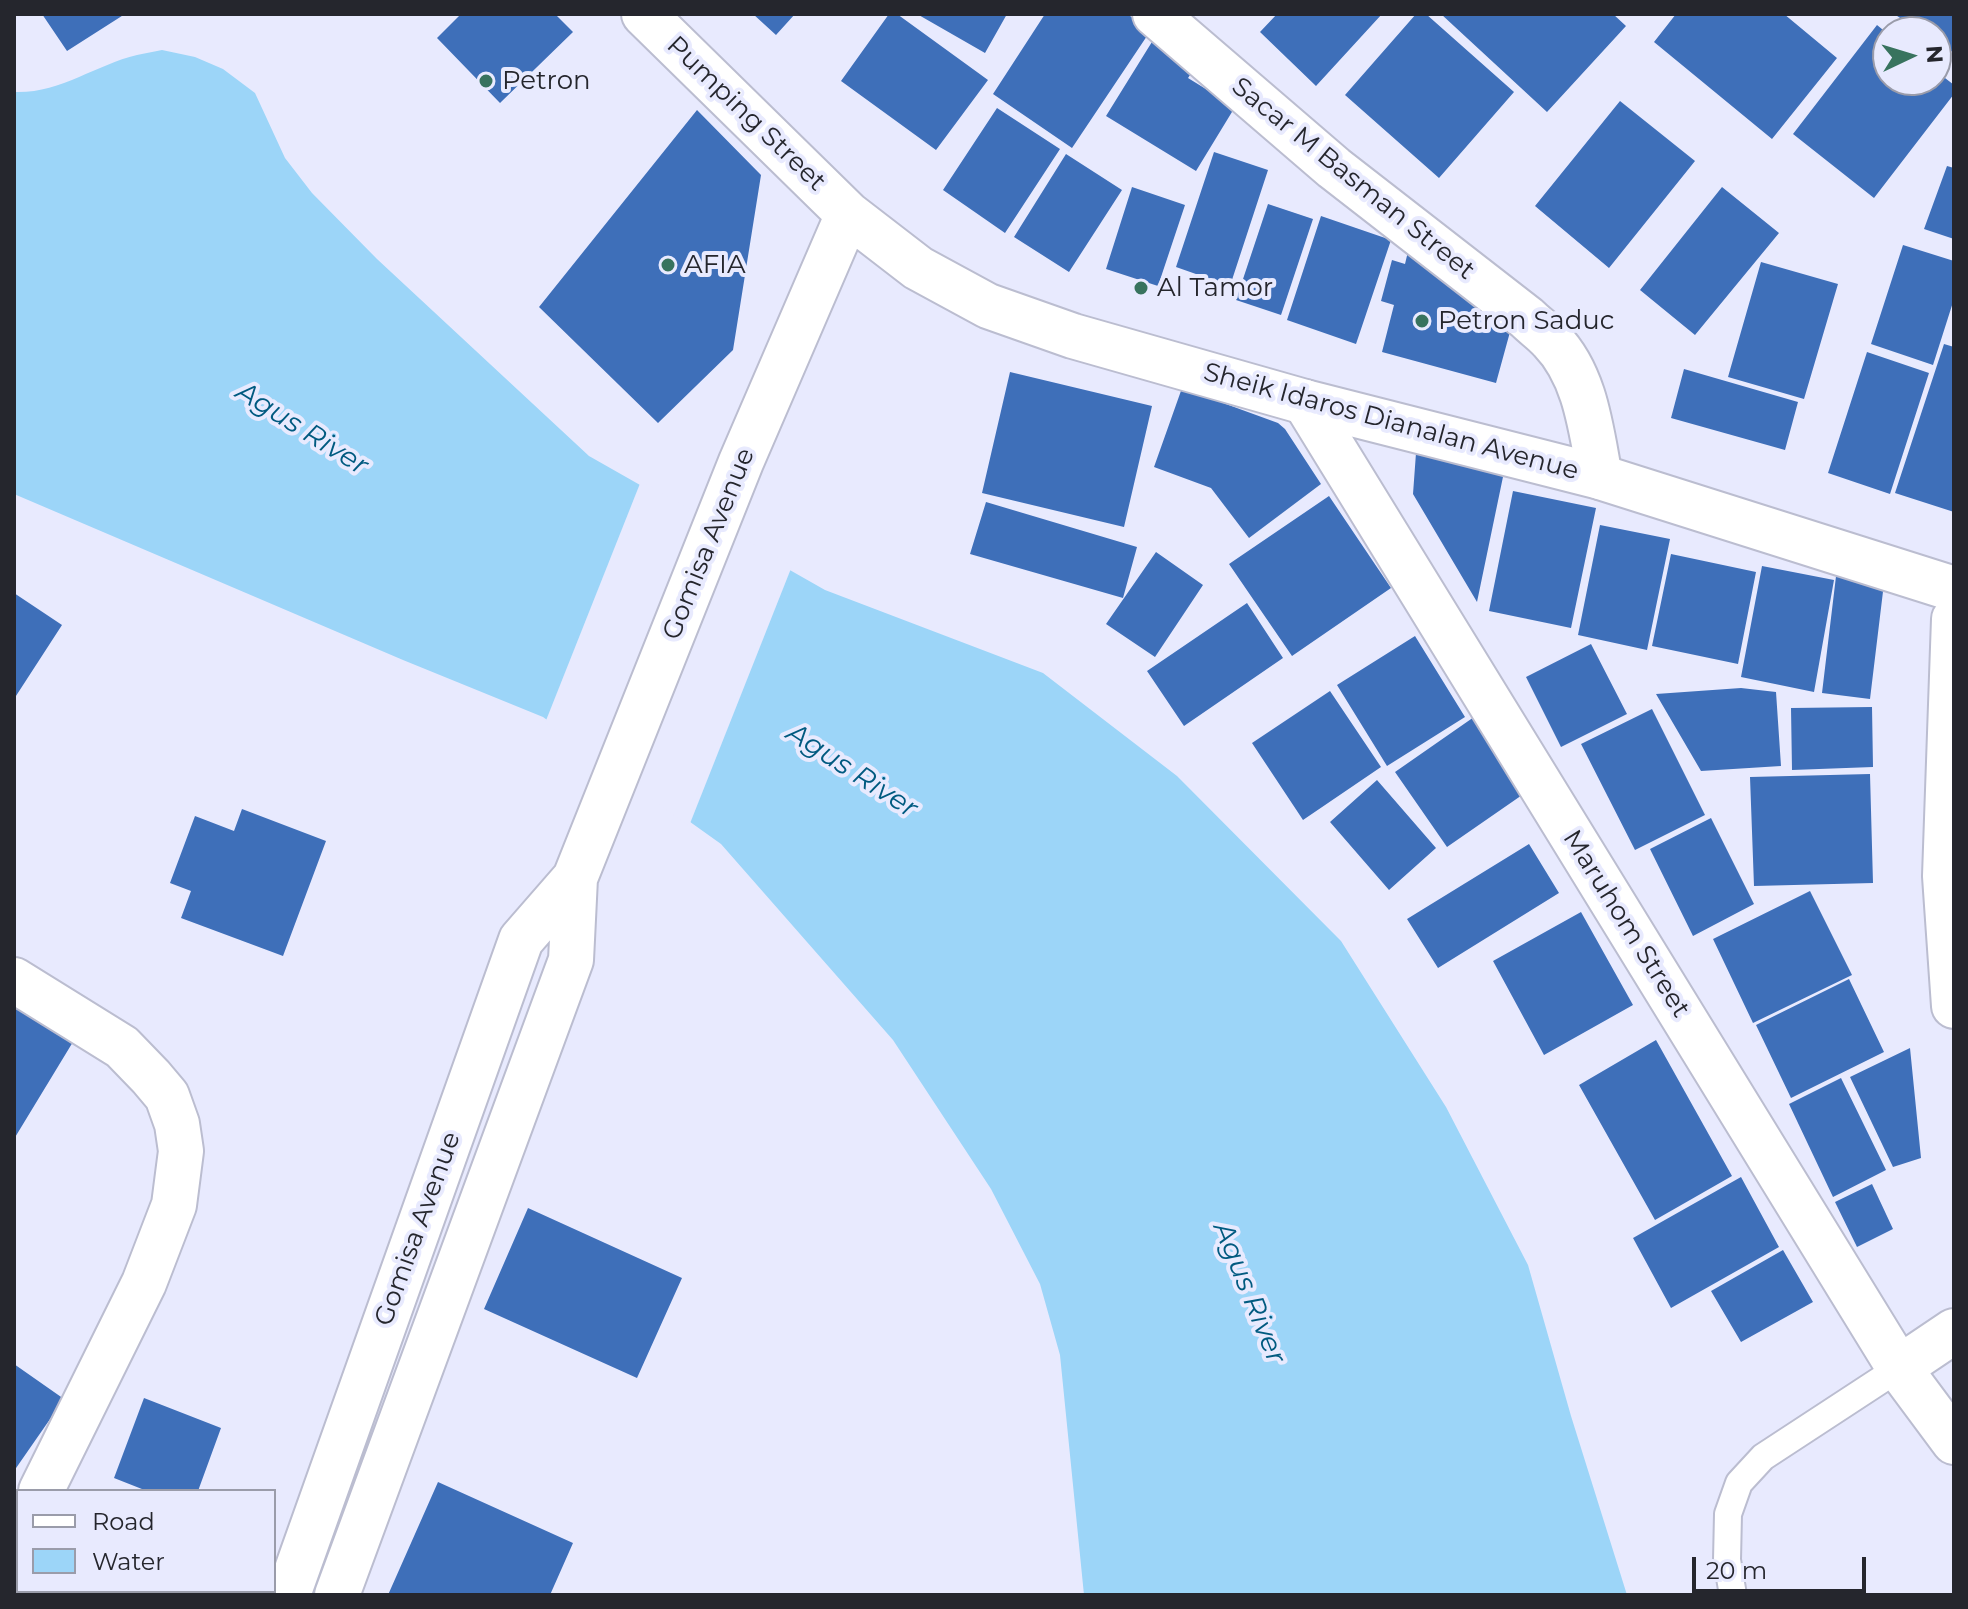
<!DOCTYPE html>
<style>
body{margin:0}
#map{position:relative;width:1968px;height:1609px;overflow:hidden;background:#e8eafe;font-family:Montserrat,sans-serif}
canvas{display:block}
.frame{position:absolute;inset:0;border:16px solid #25262d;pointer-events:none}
.legend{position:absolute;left:16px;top:1489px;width:260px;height:104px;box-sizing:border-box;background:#e8eafe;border:2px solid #9a9caa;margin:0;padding:10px 14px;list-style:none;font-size:24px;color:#25262d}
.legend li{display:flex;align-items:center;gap:16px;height:40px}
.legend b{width:40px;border:2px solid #9a9caa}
.north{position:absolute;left:1872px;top:16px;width:80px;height:80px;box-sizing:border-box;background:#e8eafe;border:2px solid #9a9caa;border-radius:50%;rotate:86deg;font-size:22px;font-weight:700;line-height:32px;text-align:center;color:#25262d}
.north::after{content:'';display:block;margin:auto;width:28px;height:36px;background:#38735e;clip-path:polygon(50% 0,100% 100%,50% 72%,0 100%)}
.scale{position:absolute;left:1692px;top:1557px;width:174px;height:36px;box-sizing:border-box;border:4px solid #25262d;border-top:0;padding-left:10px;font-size:24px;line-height:28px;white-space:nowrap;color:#25262d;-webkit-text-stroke:6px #e8eafe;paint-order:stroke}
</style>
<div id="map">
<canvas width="1968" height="1609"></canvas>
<div class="frame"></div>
<ul class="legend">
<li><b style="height:10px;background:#fff"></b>Road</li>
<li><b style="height:22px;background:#9cd5f8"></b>Water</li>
</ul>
<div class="north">N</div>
<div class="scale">20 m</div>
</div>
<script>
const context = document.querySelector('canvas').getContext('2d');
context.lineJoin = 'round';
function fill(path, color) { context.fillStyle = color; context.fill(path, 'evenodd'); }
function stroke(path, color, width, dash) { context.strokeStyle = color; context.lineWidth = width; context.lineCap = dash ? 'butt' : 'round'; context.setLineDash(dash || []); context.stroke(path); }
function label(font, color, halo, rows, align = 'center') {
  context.font = font + ' Montserrat,sans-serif'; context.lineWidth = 8; context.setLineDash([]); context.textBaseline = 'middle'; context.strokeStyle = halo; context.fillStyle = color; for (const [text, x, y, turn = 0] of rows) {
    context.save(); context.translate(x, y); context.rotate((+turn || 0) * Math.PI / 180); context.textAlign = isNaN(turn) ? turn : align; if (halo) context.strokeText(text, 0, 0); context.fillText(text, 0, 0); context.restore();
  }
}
const water = new Path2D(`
 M162,50L195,57L223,69L255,93L285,158L312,193L377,259L589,456L825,590L1043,673L1177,776L1341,941L1446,1107L1528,1265L1571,1416L1627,1595H1084L1060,1355L1040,1284L991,1189L893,1040L721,844L543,717L403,660L14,494V92C59,94 95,65 137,55C145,53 154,52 162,50Z`);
const pier = new Path2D(`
 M641,481L792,566L689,826L545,723Z`);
const building = new Path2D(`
 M42,14H125L67,51Z
 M461,14H555L573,32L500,103L437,38Z
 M753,14H795L776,35Z
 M889,14H897L988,80L936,150L841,81Z
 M917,14H1007L985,53Z
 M1045,14H1127L1151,30L1072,148L993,94Z
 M1277,14H1382L1316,86L1260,32Z
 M1416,14H1426L1514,92L1439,178L1345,95Z
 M1441,14H1613L1626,26L1547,112Z
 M1676,14H1784L1837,58L1772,139L1654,42Z
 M1894,14H1954V53L1936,41V32H1922Z
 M1877,25L1888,34V80H1936V71L1954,85V94L1874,198L1793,134Z
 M1155,37L1198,63L1188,78L1235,107L1196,171L1106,116Z
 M1620,101L1695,161L1609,268L1535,206Z
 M997,108L1060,149L1005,233L943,190Z
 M697,110L761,175L733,350L658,423L539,307Z
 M1214,152L1268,170L1230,286L1176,267Z
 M1066,154L1122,190L1069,272L1014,237Z
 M1947,166L1954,168V239L1924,229Z
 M1132,187L1185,205L1158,286L1106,269Z
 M1722,187L1779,233L1695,335L1640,290Z
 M1268,204L1313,219L1281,315L1236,300Z
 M1321,216L1391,240L1356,344L1287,320Z
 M1411,239L1513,321L1496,383L1382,352L1394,305L1381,301L1392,260L1405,264Z
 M1903,245L1954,261V299L1933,365L1871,344Z
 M1761,262L1838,284L1804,399L1728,377Z
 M1944,344L1954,347V512L1895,493Z
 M1867,352L1929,373L1890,494L1828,473Z
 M1684,369L1798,402L1785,450L1671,418Z
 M1010,372L1152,406L1124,527L982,493Z
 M1182,388L1278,423L1285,429L1321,484L1249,538L1211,488L1154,467Z
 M1416,453L1504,472L1477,602L1413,494Z
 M1513,491L1596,508L1571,628L1489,611Z
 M1329,496L1391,588L1292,656L1229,564Z
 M986,502L1137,547L1123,598L970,554Z
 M1600,525L1670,539L1647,650L1578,635Z
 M1156,552L1203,585L1155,657L1106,624Z
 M1671,554L1756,572L1738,664L1652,646Z
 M1762,566L1834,580L1814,692L1741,677Z
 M1837,568L1885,575L1870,699L1822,693Z
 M14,593L62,625L14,699Z
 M1247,603L1283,658L1184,726L1147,671Z
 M1415,636L1465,717L1387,766L1337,685Z
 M1591,644L1627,714L1561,747L1526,677Z
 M1741,688L1776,692L1781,766L1701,771L1656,694Z
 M1330,691L1381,767L1303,820L1252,743Z
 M1872,707L1873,767L1792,770L1791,708Z
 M1652,709L1705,815L1635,850L1581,744Z
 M1474,717L1525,793L1447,847L1395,772Z
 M1870,774L1873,883L1754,886L1750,777Z
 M1377,780L1436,848L1389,890L1330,822Z
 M242,809L326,841L283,956L181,918L191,891L170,883L195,816L234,831Z
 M1711,818L1754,904L1693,936L1650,849Z
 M1529,844L1559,893L1438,968L1407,919Z
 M1810,891L1852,975L1753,1023L1713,939Z
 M1581,912L1633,1005L1544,1055L1493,961Z
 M1849,979L1884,1052L1791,1098L1756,1025Z
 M14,991L79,1032L14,1139Z
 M1656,1040L1732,1176L1655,1220L1579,1085Z
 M1910,1048L1921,1158L1893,1167L1850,1077Z
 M1841,1078L1886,1170L1833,1197L1789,1104Z
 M1741,1177L1779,1247L1671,1308L1633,1238Z
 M1872,1184L1893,1229L1857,1247L1835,1202Z
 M528,1208L682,1278L637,1378L484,1309Z
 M1783,1250L1813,1302L1741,1342L1711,1291Z
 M14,1364L64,1399L14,1471Z
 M144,1398L221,1428L198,1491H147L114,1478Z
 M438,1482L573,1543L550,1595H388Z`);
const service = new Path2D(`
 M1733,1595L1727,1560L1728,1514L1739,1483L1763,1457L1899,1368`);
const minor = new Path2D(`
 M1305,402L1899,1368L1954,1442
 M1954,619L1945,876L1954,1006
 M14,980L122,1047L151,1077L167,1096L177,1124L181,1151L174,1205L144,1283L41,1491
 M1899,1368L1954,1331
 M14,1541L18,1534`);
const secondary = new Path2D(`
 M1155,14L1334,168L1527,318C1535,326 1544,332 1551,340C1586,376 1591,430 1600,477`);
const primary = new Path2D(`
 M644,14L848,214L918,268L988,306L1073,336L1305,402L1600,477L1954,589
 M288,1595L521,940L575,878L741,462L848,214
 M337,1595L571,960L575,878`);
const markers = [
 [486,81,8,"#38735e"],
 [668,265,8,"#38735e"],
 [1141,288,8,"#38735e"],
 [1422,321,8,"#38735e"]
];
const poiNames = [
 ["Petron",502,81],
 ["AFIA",684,265],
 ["Al Tamor",1157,288],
 ["Petron Saduc",1438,321]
];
const streetNames = [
 ["Pumping Street",746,114,44],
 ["Sacar M Basman Street",1353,179,39],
 ["Sheik Idaros Dianalan Avenue",1391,422,15],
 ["Gomisa Avenue",709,544,-68],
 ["Maruhom Street",1626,924,58],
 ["Gomisa Avenue",418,1229,-70]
];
const waterNames = [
 ["Agus River",302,429,32],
 ["Agus River",852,771,33],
 ["Agus River",1249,1293,68]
];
fill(water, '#9cd5f8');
fill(pier, '#e8eafe');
fill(building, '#3e6fb9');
stroke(service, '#bbbdd0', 30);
stroke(minor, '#bbbdd0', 48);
stroke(secondary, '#bbbdd0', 48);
stroke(primary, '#bbbdd0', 48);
stroke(service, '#fff', 26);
stroke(minor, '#fff', 44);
stroke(secondary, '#fff', 44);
stroke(primary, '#fff', 44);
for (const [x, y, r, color] of markers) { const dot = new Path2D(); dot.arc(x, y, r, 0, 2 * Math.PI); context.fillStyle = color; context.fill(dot); stroke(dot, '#e8eafe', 3); }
label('26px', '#25262d', '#e8eafe', poiNames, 'left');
label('26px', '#25262d', '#e8eafe', streetNames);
label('italic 28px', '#015a80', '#e8eafe', waterNames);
</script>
